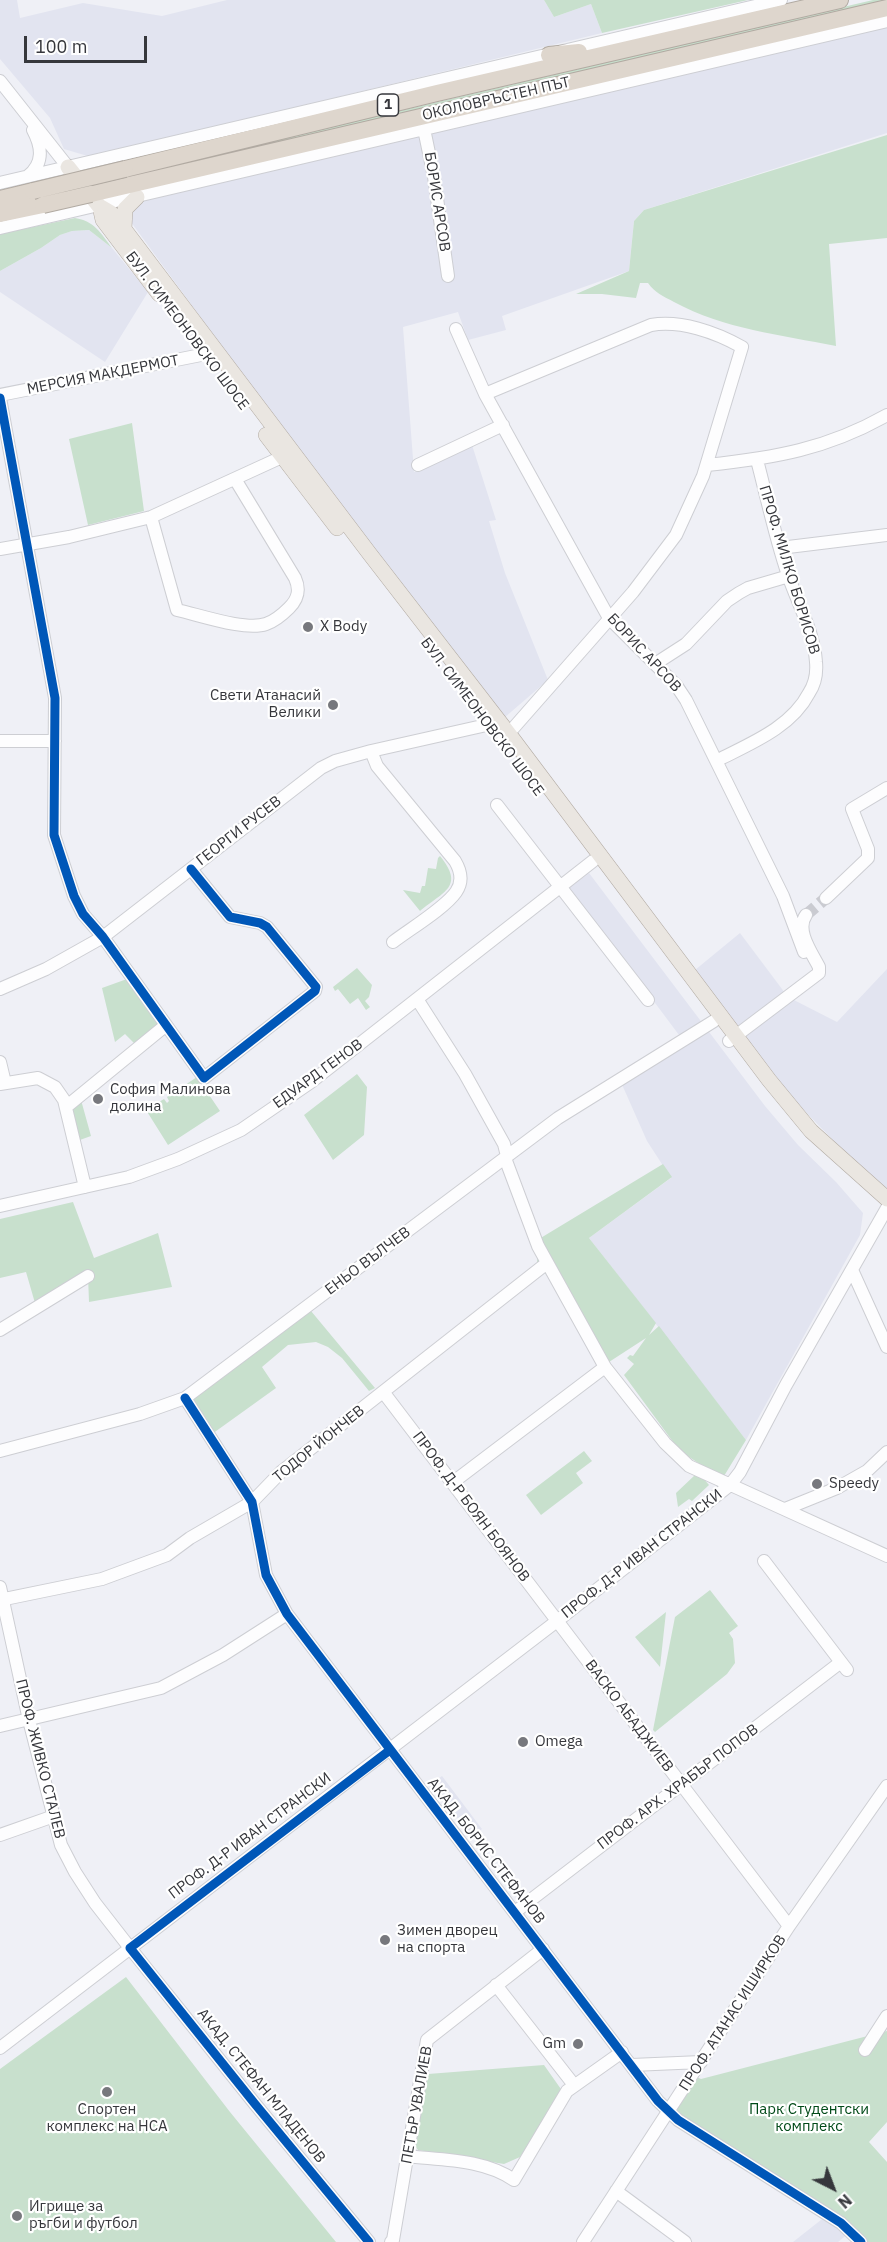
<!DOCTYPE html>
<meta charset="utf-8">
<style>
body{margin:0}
#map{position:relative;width:887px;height:2242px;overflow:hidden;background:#eff0f6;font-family:"IBM Plex Sans",sans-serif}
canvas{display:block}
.north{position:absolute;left:803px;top:2158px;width:60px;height:60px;-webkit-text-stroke:4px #fff;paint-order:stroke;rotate:138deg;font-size:16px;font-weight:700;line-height:24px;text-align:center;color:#36373c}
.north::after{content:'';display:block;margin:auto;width:21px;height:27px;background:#36373c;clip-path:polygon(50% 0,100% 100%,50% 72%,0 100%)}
.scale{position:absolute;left:24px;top:36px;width:123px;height:27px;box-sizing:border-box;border:3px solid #36373c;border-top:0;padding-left:8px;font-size:18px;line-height:21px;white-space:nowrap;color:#36373c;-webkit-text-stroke:4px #fff;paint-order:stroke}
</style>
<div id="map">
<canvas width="887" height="2242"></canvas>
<div class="north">N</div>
<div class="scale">100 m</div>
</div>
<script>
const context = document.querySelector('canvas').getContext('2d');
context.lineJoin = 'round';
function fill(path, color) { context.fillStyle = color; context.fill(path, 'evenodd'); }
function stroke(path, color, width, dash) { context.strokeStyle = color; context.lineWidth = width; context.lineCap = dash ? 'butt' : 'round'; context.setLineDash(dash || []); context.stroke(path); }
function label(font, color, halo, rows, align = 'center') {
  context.font = font + ' "IBM Plex Sans",sans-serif'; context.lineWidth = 4.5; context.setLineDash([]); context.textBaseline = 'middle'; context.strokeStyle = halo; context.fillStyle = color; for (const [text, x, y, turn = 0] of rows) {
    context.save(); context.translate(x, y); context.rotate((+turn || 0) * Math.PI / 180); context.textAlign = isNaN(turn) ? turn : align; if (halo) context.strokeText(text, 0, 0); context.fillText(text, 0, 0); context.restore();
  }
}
const built = new Path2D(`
 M0,0H17L20,18L83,3L162,16L227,0H544L554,17L591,4L602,33L91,157L64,149L50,118L0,59Z
 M887,27V133L644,210L634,221L629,271L502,316L506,330L468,340L458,312L403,327L414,472L472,445L496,520L489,521L505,573L548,680L504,718L283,430L128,218L140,198Z
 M89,230L112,248L148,292L105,362L0,292V271L41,248L60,235L72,231Z
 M589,873L765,1106L798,1145L836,1182L863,1213L860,1235L746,1440L589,1238L671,1178L647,1141L620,1080L647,1063L679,1035L569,888Z
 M740,933L788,997L837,1022L887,969V1191L870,1178L793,1099L695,970Z
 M442,1776L482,1829L472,1837L431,1784Z
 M826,2216L849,2233L838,2242H793Z`);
const green = new Path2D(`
 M544,0H748L602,33L591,4L554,17Z
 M873,0H887L131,177L130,174Z
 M887,135V238L829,244L836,346C781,335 724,329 674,302C663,296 655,293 648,283H640L636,298L602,294H576L629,271L634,221L644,210Z
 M75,218C94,221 101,233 112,248L89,230L72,231L60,235L41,248L0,271V234Z
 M132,423L144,511L88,525L69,439Z
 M440,856C465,887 444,891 420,911L403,890L420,893L422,886H425L428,868L436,869L438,858Z
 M357,968L372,985L369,997L365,1001L370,1007L366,1010L358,998L350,1004L338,989L335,991L333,987Z
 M127,979L160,1025L136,1045L125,1034L115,1042L102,988Z
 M357,1074L367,1087L364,1135L333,1160L304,1115Z
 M197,1077L220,1111L168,1145L146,1110L164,1099L167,1103L169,1101L167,1097Z
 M81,1100L91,1136L77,1141L71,1110Z
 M663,1164L672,1177L589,1238L656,1323L649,1335L659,1326L746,1440L724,1476L704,1467L679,1450L624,1375L634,1364L627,1358L630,1355L633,1356L646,1338L609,1362L537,1262L539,1239Z
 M73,1202L94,1258L158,1233L172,1287L89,1302L88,1276L35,1303L26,1272L0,1278V1219Z
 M311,1311L375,1388L369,1391L342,1358L328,1347L316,1342L288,1345L262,1367L276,1388L212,1434L191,1400Z
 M584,1451L592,1461L576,1473L583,1483L541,1515L526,1495Z
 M695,1475L703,1478L709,1485L692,1501L689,1499L678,1507L676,1493Z
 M710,1590L738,1626L729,1633L733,1639L735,1663L727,1674L655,1732L653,1730L675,1617Z
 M666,1612L660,1667L635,1637Z
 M126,1977L230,2112L336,2242H0V2069Z
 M887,2031V2122L869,2142L887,2162V2242H866L677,2112L676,2107L692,2075L701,2079Z
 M544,2065L563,2092L520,2157L504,2164L418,2150L415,2146L428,2074Z`);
const minorTunnel = new Path2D(`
 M806,915L826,898`);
const minor = new Path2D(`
 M0,81L68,167
 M424,129L434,177L448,276
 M28,176C44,163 42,147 33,130
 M0,183L781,0
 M0,228L887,21
 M456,329L485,394L609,618L676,685L686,700L783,896L804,952
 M485,394L651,325C681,320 715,332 742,347L703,476L676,535L633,592L502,741
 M0,395L206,354
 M0,398L55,698L54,835L74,896L83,914L103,937L204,1078L315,991L316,987L267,927L260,923L230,917L191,869
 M418,465L503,425
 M707,465C774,458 827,449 887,415
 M151,517L177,610C200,615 245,631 266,624C275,621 283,614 289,608C299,598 300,589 295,578L235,479
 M780,548L887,535
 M0,549L69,537L151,517L282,457
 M655,664L686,644L727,601L739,593L748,588L789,576
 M0,741H55
 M371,751L377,766L455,861C461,871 463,882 456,892C445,908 410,929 393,942
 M722,758C754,742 792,726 809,693C815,684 817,673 816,662C814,632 798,604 788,575C775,537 767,498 757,460
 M497,805L648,1000
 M826,898L868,858V849L852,809L887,788
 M0,989L46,969L103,937L321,768L335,761L371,751L500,722
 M417,999L465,1074L504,1144L507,1156
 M729,1041L819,973V967C812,953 795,930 806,915
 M0,1062L5,1083
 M0,1084L38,1078L55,1087L64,1100L85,1187
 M66,1107L165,1026
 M505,1158L538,1246L605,1367L665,1443L689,1466L887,1556
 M0,1206L129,1177L178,1159L241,1130L311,1082L593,861
 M852,1270L887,1347
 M0,1330L88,1276
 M384,1393L789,1926
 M185,1398L252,1502L266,1575L287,1614L658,2101L678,2120L841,2223L861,2242
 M0,1451L140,1414L185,1398L558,1118L714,1021
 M452,1483L605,1367
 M785,1509L837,1488L867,1471L887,1452
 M764,1561L847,1670
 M0,1587L29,1720L61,1845L75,1872L95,1903L130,1948L255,2104L369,2242
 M0,1600L102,1579L167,1555L190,1538L252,1502L281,1472L547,1263
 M0,1726L161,1688L223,1655L287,1614
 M0,1835L54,1816
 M515,1912L841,1662
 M496,1985L574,2085
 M0,2048L557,1621L730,1485L740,1472L786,1385L887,1208
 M865,2050L887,2016
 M632,2065L701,2062
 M407,2156C442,2160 484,2159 514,2180L567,2091L622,2052
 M616,2191L685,2242
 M391,2242L393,2240L427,2040L543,1949
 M583,2242L789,1926L887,1786`);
const major = new Path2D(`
 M68,167L99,206L111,213L124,229L369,553L509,734L769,1080L811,1131L887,1199
 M101,211L103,220L159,294
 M124,229L125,209L137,197
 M266,435L337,528`);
const highway = new Path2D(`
 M549,55L579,52
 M125,169L437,93L840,0
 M91,194L887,8
 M0,199L33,191
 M0,214L43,205`);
const highwayBridge = new Path2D(`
 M33,191L125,169
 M43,205L91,194`);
const cycleway = new Path2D(`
 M0,398L55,698L54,835L74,896L83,914L103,937L204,1078L315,991L316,987L267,927L260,923L230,917L191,869
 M185,1398L252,1502L266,1575L287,1614L658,2101L678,2120L841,2223L861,2242
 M369,2242L255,2104L130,1948L390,1750`);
const markers = [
 [308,627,6,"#77787d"],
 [333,705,6,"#77787d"],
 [98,1099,6,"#77787d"],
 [817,1484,6,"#77787d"],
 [523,1742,6,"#77787d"],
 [385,1940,6,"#77787d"],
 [578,2044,6,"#77787d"],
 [107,2092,6,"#77787d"],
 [17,2216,6,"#77787d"]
];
const shields = [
 [388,105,21]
];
const shieldNames = [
 ["1",388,105]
];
const streetNames = [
 ["ОКОЛОВРЪСТЕН ПЪТ",496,99,-13],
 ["БОРИС АРСОВ",437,202,81],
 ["БУЛ. СИМЕОНОВСКО ШОСЕ",187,331,53],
 ["МЕРСИЯ МАКДЕРМОТ",103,375,-11],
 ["ПРОФ. МИЛКО БОРИСОВ",789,570,73],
 ["БОРИС АРСОВ",644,653,47],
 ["БУЛ. СИМЕОНОВСКО ШОСЕ",482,717,53],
 ["ГЕОРГИ РУСЕВ",239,831,-38],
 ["ЕДУАРД ГЕНОВ",318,1074,-36],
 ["ЕНЬО ВЪЛЧЕВ",368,1261,-37],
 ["ТОДОР ЙОНЧЕВ",319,1444,-39],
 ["ПРОФ. Д-Р БОЯН БОЯНОВ",471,1507,53],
 ["ПРОФ. Д-Р ИВАН СТРАНСКИ",642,1554,-38],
 ["ВАСКО АБАДЖИЕВ",629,1716,53],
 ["ПРОФ. ЖИВКО СТАЛЕВ",40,1759,76],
 ["ПРОФ. АРХ. ХРАБЪР ПОПОВ",678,1787,-37],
 ["ПРОФ. Д-Р ИВАН СТРАНСКИ",250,1836,-37],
 ["АКАД. БОРИС СТЕФАНОВ",486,1851,52],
 ["ПРОФ. АТАНАС ИШИРКОВ",733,2013,-57],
 ["АКАД. СТЕФАН МЛАДЕНОВ",261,2086,51],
 ["ПЕТЪР УВАЛИЕВ",417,2105,-80]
];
const poiNames = [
 ["X Body",320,627],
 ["Свети Атанасий",321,696,"right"],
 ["Велики",321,713,"right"],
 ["София Малинова",110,1090],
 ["долина",110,1107],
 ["Speedy",829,1484],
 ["Omega",535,1742],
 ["Зимен дворец",397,1931],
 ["на спорта",397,1948],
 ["Gm",566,2044,"right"],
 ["Спортен",107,2110,"center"],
 ["комплекс на НСА",107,2127,"center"],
 ["Игрище за",29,2207],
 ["ръгби и футбол",29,2224]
];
const parkNames = [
 ["Парк Студентски",809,2110],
 ["комплекс",809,2127]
];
fill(built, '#e2e4f0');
fill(green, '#c8e0cd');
stroke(minorTunnel, '#cacbd1', 12, [12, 6]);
stroke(minor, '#cdced3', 14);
stroke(major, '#b1aaa2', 16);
stroke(highway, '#b1aaa2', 18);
stroke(minor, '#fdfdfe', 12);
stroke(major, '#eae6e1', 15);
stroke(highway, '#ded6cd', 16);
stroke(highwayBridge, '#b1aaa2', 18, []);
stroke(highwayBridge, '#ded6cd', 16);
stroke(cycleway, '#0057b8', 9);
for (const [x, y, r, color] of markers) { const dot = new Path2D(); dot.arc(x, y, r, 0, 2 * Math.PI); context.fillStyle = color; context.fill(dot); stroke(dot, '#fff', 2); }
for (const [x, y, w] of shields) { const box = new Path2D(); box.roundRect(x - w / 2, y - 11, w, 22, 4.5); context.fillStyle = '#fff'; context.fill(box); stroke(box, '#36373c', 1.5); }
label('bold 14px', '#36373c', null, shieldNames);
label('15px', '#36373c', '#fff', streetNames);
label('15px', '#36373c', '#fff', poiNames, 'left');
label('15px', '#004a18', '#fff', parkNames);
</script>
